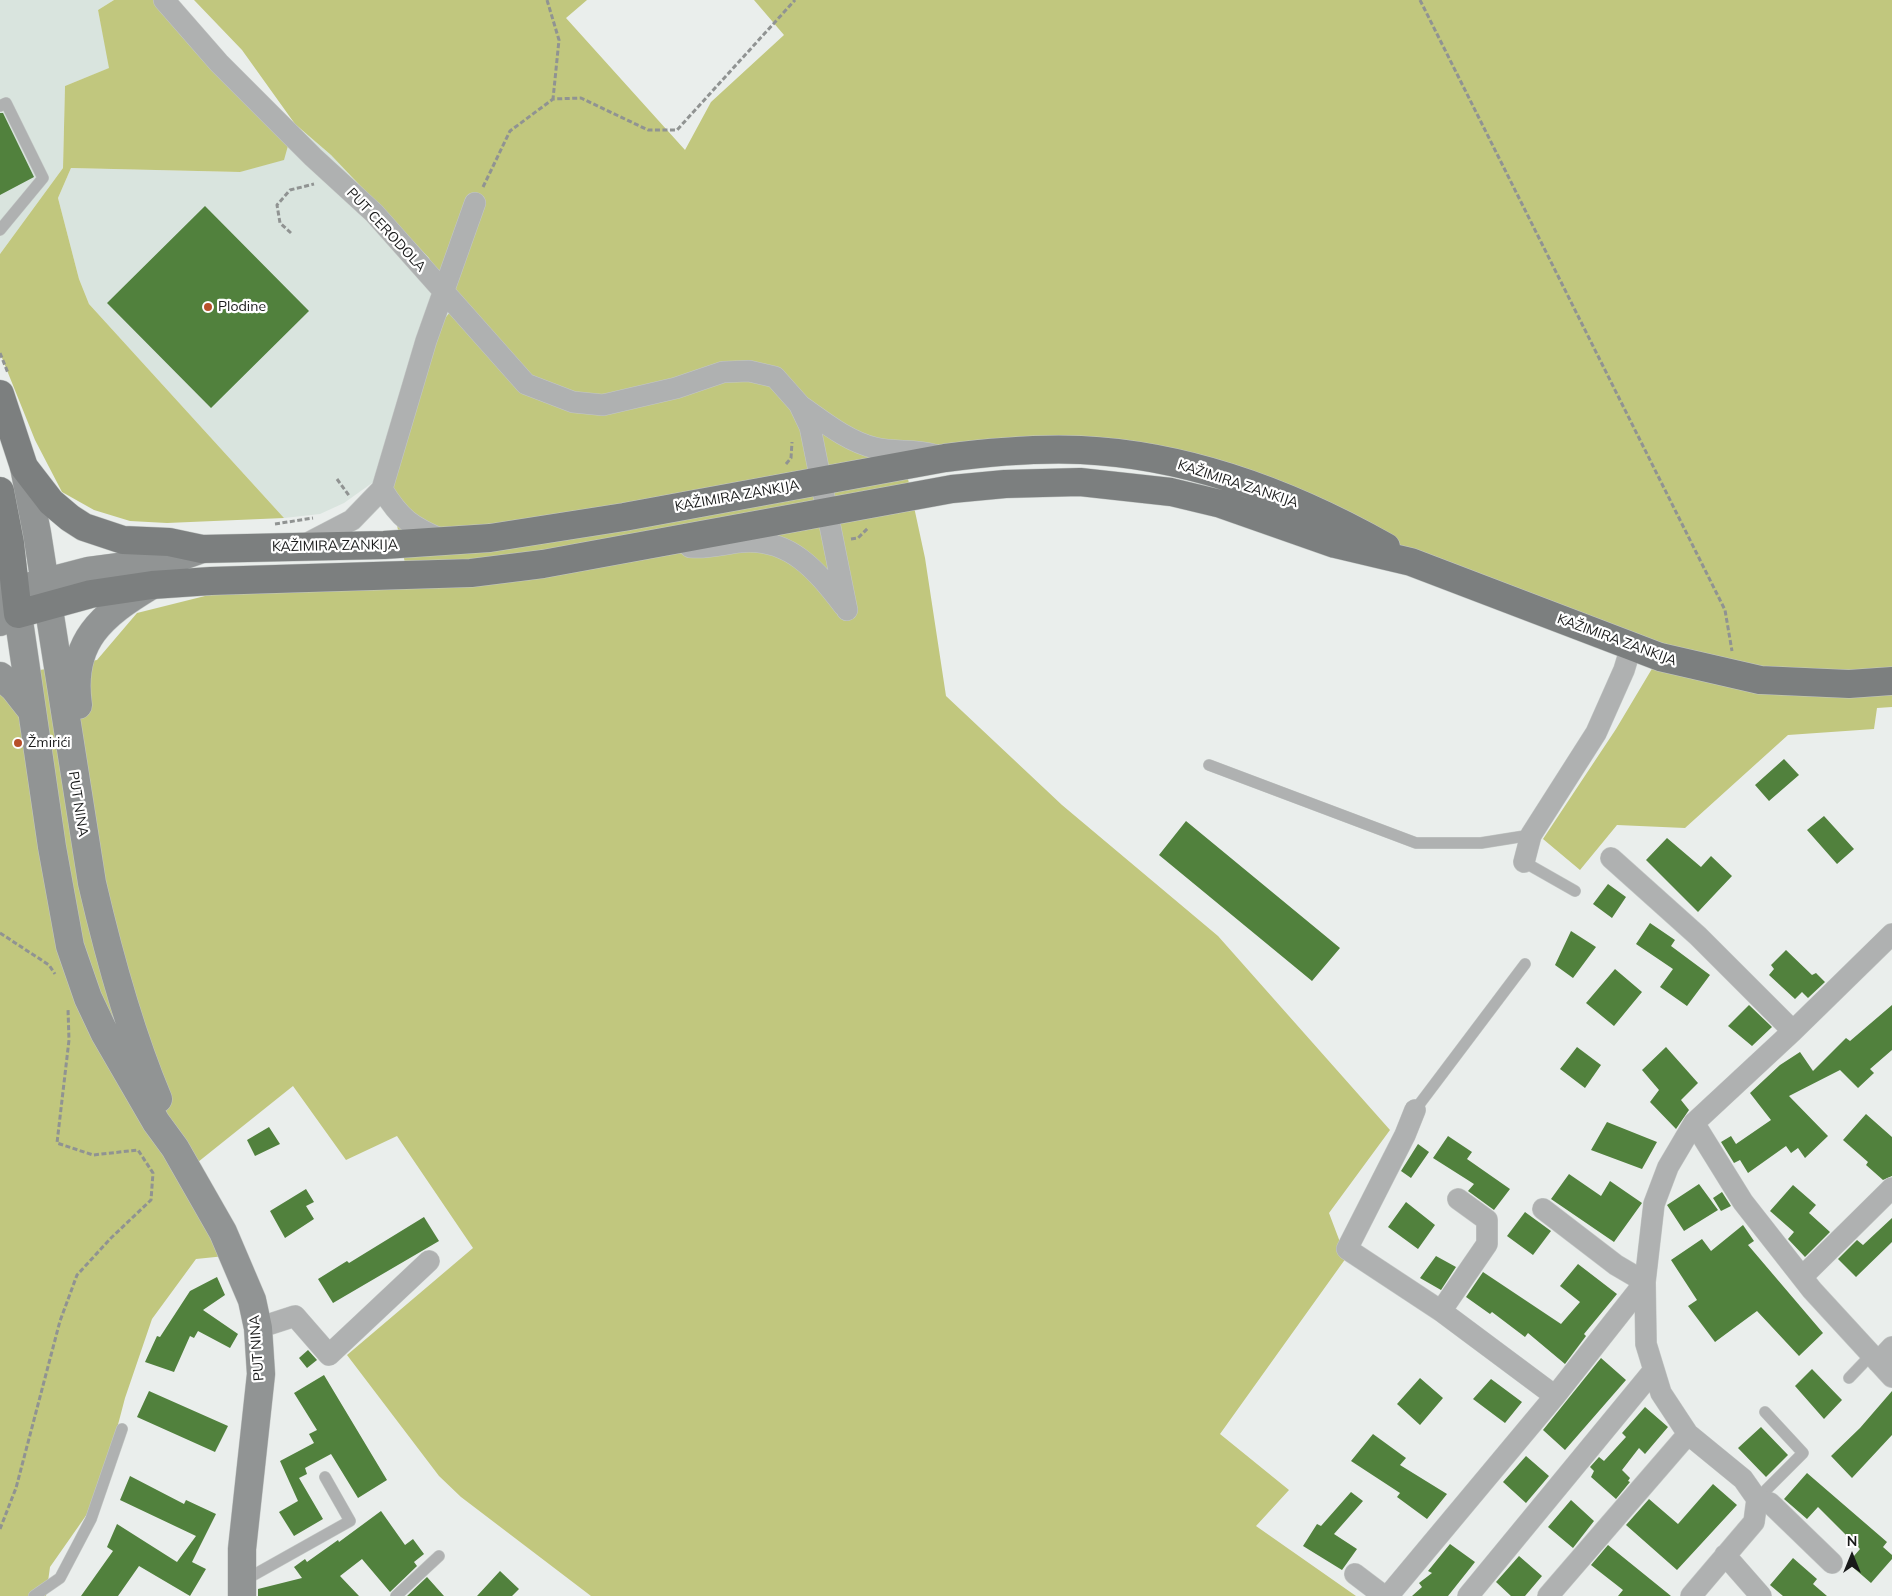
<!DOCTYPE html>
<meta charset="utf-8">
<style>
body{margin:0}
#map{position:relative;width:1892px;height:1596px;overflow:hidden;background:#eaeeec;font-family:Mulish,sans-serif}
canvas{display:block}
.north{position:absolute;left:1827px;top:1531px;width:50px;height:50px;-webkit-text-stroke:4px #fff;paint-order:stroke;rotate:0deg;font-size:14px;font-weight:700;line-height:20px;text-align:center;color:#191a1a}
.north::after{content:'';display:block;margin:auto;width:18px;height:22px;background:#191a1a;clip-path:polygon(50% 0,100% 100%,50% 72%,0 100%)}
</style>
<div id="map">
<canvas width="1892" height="1596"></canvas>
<div class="north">N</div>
</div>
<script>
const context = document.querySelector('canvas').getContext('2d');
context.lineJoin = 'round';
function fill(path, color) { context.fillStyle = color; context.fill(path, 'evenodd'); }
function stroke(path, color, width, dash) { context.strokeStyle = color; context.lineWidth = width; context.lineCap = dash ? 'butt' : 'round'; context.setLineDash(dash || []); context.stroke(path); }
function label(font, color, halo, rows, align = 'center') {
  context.font = font + ' Mulish,sans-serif'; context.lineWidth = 4.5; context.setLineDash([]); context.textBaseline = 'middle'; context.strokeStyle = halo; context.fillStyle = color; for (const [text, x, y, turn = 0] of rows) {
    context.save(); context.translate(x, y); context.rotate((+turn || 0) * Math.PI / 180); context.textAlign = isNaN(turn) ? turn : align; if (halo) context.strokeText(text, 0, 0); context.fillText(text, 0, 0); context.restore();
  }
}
const built = new Path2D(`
 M0,0H114L98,10L110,68L65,86L63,168L0,254Z
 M295,124L331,155L429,258L451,311L386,473L344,503L320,514L284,518L89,304L79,279L58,198L71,168L240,172L291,135Z`);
const green = new Path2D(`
 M114,0H161L291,135L284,160L240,172L71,168L58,198L79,279L89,304L284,518L167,523L130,521L94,510L62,492L35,440L0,353V254L63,168L65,86L109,68L98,10Z
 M194,0H587L566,18L685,150L711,102L784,35L754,0H1892V707L1877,708L1874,729L1788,735L1685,828L1617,825L1580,870L1543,839L1616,729L1659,657L1343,522L1132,455L905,465L925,558L946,696L1062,805L1218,936L1390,1130L1329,1213L1346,1258L1220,1434L1289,1490L1256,1526L1356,1596H591L461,1497L439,1476L347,1355L473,1248L397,1136L346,1160L293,1086L188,1170L235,1255L196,1259L152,1319L125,1398L99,1497L50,1567L46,1596H0V677L97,660L137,613L241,587H410L386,473L426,341L451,311L429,258L331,155L295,124L242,50Z`);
const building = new Path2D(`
 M0,113H3L34,177L0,195Z
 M205,206L309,311L211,408L107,303Z
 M1784,759L1799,775L1769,801L1755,785Z
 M1824,816L1854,849L1837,864L1807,830Z
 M1186,821L1340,948L1312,981L1159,855Z
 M1667,838L1701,867L1711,856L1732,876L1698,912L1646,860Z
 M1608,884L1626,897L1612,918L1593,904Z
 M1650,923L1675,940L1671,946L1710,975L1687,1006L1660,987L1673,969L1636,944Z
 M1571,931L1596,947L1573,978L1555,965Z
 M1786,950L1812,975L1816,973L1825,982L1808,998L1802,992L1795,999L1769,975L1774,969L1771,965Z
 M1615,969L1642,992L1614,1026L1586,1003Z
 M1749,1005L1772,1027L1752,1046L1728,1026Z
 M1892,1005V1050L1870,1069L1874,1073L1858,1088L1840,1070L1789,1096L1828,1136L1805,1158L1798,1148L1791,1153L1786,1146L1748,1173L1740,1160L1734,1163L1721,1142L1731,1136L1736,1144L1771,1120L1750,1093L1780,1065L1800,1052L1813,1071L1846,1038L1850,1041Z
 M1577,1047L1601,1065L1585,1088L1560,1069Z
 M1666,1047L1698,1083L1681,1100L1689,1110L1676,1129L1650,1102L1659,1090L1642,1070Z
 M1866,1114L1892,1137V1176L1883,1180L1866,1165L1868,1162L1843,1140Z
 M1607,1122L1657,1142L1642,1169L1591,1150Z
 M269,1127L280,1144L255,1156L247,1140Z
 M1448,1136L1472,1152L1467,1159L1510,1189L1494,1210L1468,1191L1474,1184L1433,1158Z
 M1418,1144L1429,1152L1411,1178L1401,1171Z
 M1569,1174L1601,1196L1610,1181L1642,1203L1614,1242L1551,1199Z
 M1699,1184L1718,1210L1684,1231L1667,1205Z
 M1793,1185L1816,1205L1809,1213L1830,1232L1805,1257L1788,1239L1794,1232L1770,1211Z
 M306,1189L314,1202L306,1206L314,1219L285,1238L270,1211Z
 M1722,1192L1731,1206L1721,1211L1713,1198Z
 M1406,1202L1435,1225L1418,1249L1388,1227Z
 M1525,1212L1551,1231L1533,1255L1507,1236Z
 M424,1217L439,1241L333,1303L318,1279L347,1261L349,1263Z
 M1892,1218V1242L1856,1277L1838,1259L1857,1240L1863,1245Z
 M1743,1225L1754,1241L1748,1245L1823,1333L1799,1356L1757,1311L1715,1342L1688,1306L1697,1300L1671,1260L1702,1239L1711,1251Z
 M1436,1256L1456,1267L1441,1290L1420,1278Z
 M1578,1264L1617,1294L1584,1334L1586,1336L1565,1364L1528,1333L1525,1337L1492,1312L1490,1314L1466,1297L1483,1272L1561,1324L1580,1302L1560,1286Z
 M217,1277L225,1295L203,1310L238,1334L230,1348L198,1331L194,1338L190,1336L174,1372L145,1362L157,1336L160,1337L190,1291Z
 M308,1350L317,1360L307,1368L299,1358Z
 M1601,1358L1626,1380L1565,1450L1543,1430Z
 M1812,1369L1842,1400L1824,1419L1795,1386Z
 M324,1375L387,1480L358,1498L331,1454L305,1468L307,1474L299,1478L323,1519L294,1536L279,1512L298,1501L280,1461L314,1443L309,1434L317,1430L294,1393Z
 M1420,1378L1443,1398L1420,1425L1397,1404Z
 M1491,1379L1522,1402L1505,1423L1473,1399Z
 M149,1391L228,1426L215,1452L137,1417Z
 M1892,1391V1435L1852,1478L1831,1456L1860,1428Z
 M1645,1407L1668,1427L1645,1454L1639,1448L1622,1470L1630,1478L1628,1481L1630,1482L1616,1499L1591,1477L1594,1471L1590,1467L1599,1457L1604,1461L1626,1437L1622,1433Z
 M1761,1427L1788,1455L1766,1477L1738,1448Z
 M1373,1434L1406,1458L1400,1465L1447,1494L1427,1519L1397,1497L1400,1493L1351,1461Z
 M1526,1456L1549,1476L1526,1503L1503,1482Z
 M1807,1473L1887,1542L1883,1547L1892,1555V1559L1871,1583L1848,1563L1860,1549L1818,1507L1807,1519L1784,1499Z
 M130,1476L184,1504L186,1500L216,1514L192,1562L206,1569L190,1596L139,1566L118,1596H81L113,1551L107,1547L117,1524L177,1562L196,1536L120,1500Z
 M1713,1484L1737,1505L1677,1570L1626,1525L1649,1499L1678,1524Z
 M1351,1492L1363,1501L1334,1534L1357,1549L1342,1570L1303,1546L1317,1524L1321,1526Z
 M1571,1500L1594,1521L1573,1548L1548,1527Z
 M381,1511L405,1545L413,1539L424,1554L414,1562L417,1566L390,1592L362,1559L340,1576L359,1596H258V1589L302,1578L294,1567L305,1559L307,1562L338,1540L339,1542Z
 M1450,1544L1475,1562L1448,1596H1412L1422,1587L1419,1583L1432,1573L1428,1571Z
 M1608,1545L1671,1596H1618L1623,1590L1591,1565Z
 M1519,1556L1542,1576L1525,1596H1511L1496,1582Z
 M1793,1558L1817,1579L1813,1584L1827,1596H1783L1770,1585Z
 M500,1571L519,1589L512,1596H477Z
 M427,1577L444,1596H407Z`);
const path = new Path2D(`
 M547,0L559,40L553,99
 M1420,0L1725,610L1732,651
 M483,187L510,131L553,99L581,98L648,130H677L795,0
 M291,233L280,223L277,205L290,190L314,184
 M0,353L8,373
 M786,464L791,458L792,442
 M337,479L350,497
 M275,524L313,518
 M851,539L858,538L868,528
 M0,933L49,965L55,974
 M0,1529L16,1488L60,1321L77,1275L111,1238L151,1200L153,1173L138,1150L93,1155L57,1143L69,1040L68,1009`);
const lane = new Path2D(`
 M0,106L6,103L43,178L0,230
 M1209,765L1416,843H1481L1531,835
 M1524,862L1575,891
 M1415,1110L1525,964
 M1849,1378L1871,1355
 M1757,1499L1803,1453L1765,1412
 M243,1581L350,1521L325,1477
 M34,1596L60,1578L91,1519L122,1429
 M396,1596L439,1556`);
const street = new Path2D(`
 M164,0L219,63L313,157L374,213L526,384L573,402L603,405L676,388L723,372L749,371L775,377L799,404L810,427L847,610
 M801,406C824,422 847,441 875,448C896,453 913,449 935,455
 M382,489L426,341L475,203
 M382,489C400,519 412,527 443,540
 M304,545L352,520L382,489
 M690,547C707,549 723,544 740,542C790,537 817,571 844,606
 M1611,858L1698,936L1793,1031
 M1524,862L1531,835L1596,733L1624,670L1631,647
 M1892,934L1793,1031L1694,1123L1743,1202L1812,1290L1892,1377
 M1415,1110L1405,1135L1347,1249L1441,1311
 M1458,1199L1487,1220V1244L1441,1311L1555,1396
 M1802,1277L1892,1188
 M258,1328L295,1316L329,1355L429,1261
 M1878,1362L1892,1347
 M1757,1499L1770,1503L1832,1563
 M1725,1555L1761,1596
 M1355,1574L1384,1596
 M1388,1596L1555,1396L1645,1282L1616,1265L1543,1209
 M1468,1596L1654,1370
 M1548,1596L1688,1434
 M1691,1596L1754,1522L1757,1499L1743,1479L1688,1434L1661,1393L1646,1344L1645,1282L1654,1204L1668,1167L1694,1123`);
const secondary = new Path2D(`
 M24,467L37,533L92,883C109,956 129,1030 158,1099
 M0,594L88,571L171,560L202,549
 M0,622L18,614L52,847L70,946L88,998L105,1034L156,1122L175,1148L223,1232L252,1300L258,1328L261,1374L242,1549V1596
 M0,676L14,688L32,711
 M78,705C69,641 102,615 152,585`);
const primary = new Path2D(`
 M0,394L24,467L51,502L70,518L84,527L123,540L169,542L202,549L384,545L490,538L624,517L945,458C991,452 1036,448 1081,450C1188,455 1294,495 1386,547
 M0,491L10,543L18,614L91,594L152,585L211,581L471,573L543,564L952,489L1005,484L1080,482L1171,492L1221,504L1335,544L1411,562L1660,657L1760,680L1849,684L1892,681`);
const markers = [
 [208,307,5,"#b7502a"],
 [18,743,5,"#b7502a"]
];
const streetNames = [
 ["PUT CERODOLA",386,230,47],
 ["KAŽIMIRA ZANKIJA",1238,484,18],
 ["KAŽIMIRA ZANKIJA",737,496,-10],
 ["KAŽIMIRA ZANKIJA",335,546,-1],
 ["KAŽIMIRA ZANKIJA",1617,640,20],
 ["PUT NINA",78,804,81],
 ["PUT NINA",257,1348,-94]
];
const poiNames = [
 ["Plodine",218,307],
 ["Žmirići",28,743]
];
fill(built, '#d9e4de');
fill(green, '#c1c77e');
fill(building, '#51813d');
stroke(lane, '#c4c8c6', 12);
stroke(street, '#c4c8c6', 22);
stroke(secondary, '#c4c8c6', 29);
stroke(primary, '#c4c8c6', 29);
stroke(path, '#909392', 3, [5, 2.5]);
stroke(lane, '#afb1b1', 11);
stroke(street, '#afb1b1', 21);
stroke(secondary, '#919494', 28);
stroke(primary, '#7c7f7f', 28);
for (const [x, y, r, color] of markers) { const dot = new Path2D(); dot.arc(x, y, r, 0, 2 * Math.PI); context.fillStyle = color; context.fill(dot); stroke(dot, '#fff', 2); }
label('14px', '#191a1a', '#fff', streetNames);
label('14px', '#191a1a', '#fff', poiNames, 'left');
</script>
